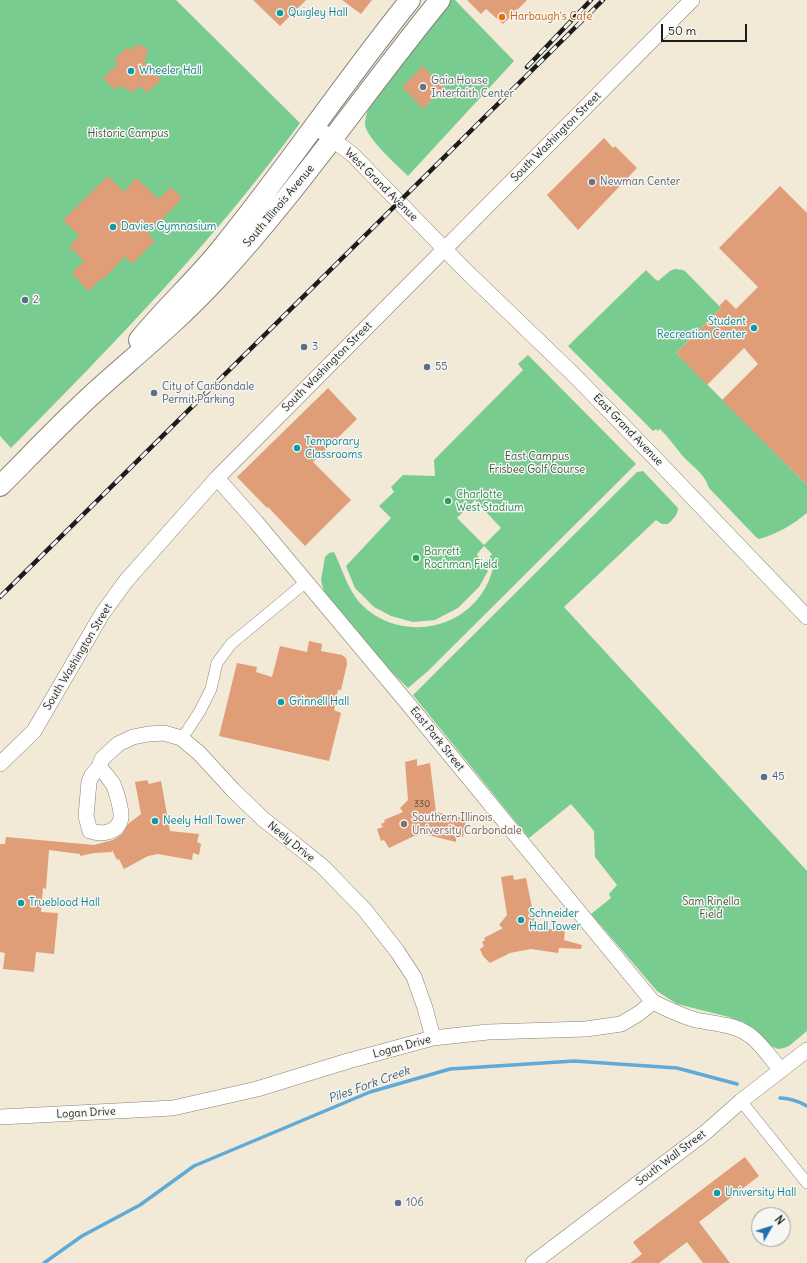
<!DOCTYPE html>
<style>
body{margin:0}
#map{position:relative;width:807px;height:1263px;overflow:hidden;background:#f2e9d6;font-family:Delius,sans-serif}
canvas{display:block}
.north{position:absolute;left:751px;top:1207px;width:40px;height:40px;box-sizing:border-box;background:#f6f6f2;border:1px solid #9f9f9c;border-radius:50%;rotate:51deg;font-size:11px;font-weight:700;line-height:16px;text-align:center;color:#1c1c1c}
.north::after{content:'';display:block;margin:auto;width:14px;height:18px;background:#1f6fb2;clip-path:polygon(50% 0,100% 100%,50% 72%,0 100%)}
.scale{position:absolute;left:661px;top:24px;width:86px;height:18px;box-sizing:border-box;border:2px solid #1c1c1c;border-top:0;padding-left:5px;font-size:12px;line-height:14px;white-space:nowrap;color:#1c1c1c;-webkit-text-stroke:3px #f6f6f2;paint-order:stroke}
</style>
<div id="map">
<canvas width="807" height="1263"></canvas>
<div class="north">N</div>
<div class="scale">50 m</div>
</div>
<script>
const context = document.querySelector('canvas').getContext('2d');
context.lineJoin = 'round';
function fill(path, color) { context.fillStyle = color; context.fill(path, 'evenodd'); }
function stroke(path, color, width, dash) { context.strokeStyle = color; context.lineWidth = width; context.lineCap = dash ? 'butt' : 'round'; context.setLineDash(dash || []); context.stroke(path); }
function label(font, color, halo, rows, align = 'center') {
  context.font = font + ' Delius,sans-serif'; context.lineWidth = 3; context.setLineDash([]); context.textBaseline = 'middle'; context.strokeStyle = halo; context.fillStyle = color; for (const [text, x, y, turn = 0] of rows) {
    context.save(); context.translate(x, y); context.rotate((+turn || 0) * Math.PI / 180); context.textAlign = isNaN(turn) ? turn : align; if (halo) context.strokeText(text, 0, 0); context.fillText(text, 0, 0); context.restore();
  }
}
const green = new Path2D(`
 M0,0H176L300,123C215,240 113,345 11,448L0,436Z
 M450,0H455L514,61L408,176C396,164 368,140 365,125C365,120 366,115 368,110L414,41Z
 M675,269L683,270L686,272L721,308L676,353L807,485V513C792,525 777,534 759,539L756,537L709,488C705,473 690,465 681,454C674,445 668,437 660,429L658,431L656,429L653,431L568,346L646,270L655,279L658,281L670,271Z
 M528,355L636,464L428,671L408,688L380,661L325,596L321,580L325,557L329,553L334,552C343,570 347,589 361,604C394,638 452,634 480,596C486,588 490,579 493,569L486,562L492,554L484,546L477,554L481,563L488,571L479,587L458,608L435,620L413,622L391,616L374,607L355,588L346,566L391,518L379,506L394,492L391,487L403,475L435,476L434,460L523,370L518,364ZM475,500L501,528L484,545L457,518Z
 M643,471L678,508C678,515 673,519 668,524H662L656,520L564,607L807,871V1031L789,1046L784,1048L778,1049L769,1045L758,1033L745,1023L729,1017L677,1004L657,991L591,914L611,898L609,894L617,885L595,857L594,831L571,804L529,838L413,695L637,472Z`);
const stream = new Path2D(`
 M780,1098C790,1098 798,1101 807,1106
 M44,1263L82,1236L140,1205L194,1166L370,1092L450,1069L574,1061L677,1068L737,1084`);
const building = new Path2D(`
 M253,0H306L280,26Z
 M342,0H372L361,14Z
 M467,0H527L503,24L486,9L481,14Z
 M141,45L145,47L148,51L145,60L144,62L161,80L147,93L139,86L132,93L126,87L124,89L120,85L115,90L103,78L118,64L114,60L127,47L130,50L135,46Z
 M423,66L444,88L423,109L402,87Z
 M604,138L613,148L615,146L637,168L578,230L547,195Z
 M108,176L124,192L136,178L159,199L171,187L182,198L148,235L155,241L132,264L125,256L103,280L101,278L89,292L72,273L84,261L69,246L79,236L63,220Z
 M780,186L807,213V485L722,400L758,364L744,348L707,385L676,353L721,308L719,306L726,299L736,309L758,287L719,248Z
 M328,388L357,419L313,462L351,500L305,546L268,507L267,508L237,477Z
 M309,641L322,644L321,651L342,655L346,658L347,664L341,690H338L334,710L341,713L329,761L219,736L237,663L257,667L256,672L272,677L280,646L307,652Z
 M417,759V766L430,763L436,812L466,819L463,837L456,836V842L424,834L414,836L389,848L384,840L381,841L377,829L383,827L381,824L385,822L384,820L403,812L400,808L408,800L405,762Z
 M147,780L149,784L161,781L170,831L199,834L197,842L201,844L199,855L193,853L192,860L158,854L148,856L124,869L119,859L117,860L112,850V852L94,853L80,856V854L49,850L46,889L43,888L41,912L58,913L54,954L36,952L34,972L3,969L5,953L0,952V844H5L6,837L94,845L113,840L122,834L128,824L141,814L135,782Z
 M513,875L514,880L526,878L536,927L565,931L564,940L582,945L581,949L559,948L558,953L531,949L510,953L490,963L483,956L480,949L484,946L482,942L485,940L484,938L503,928L499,925L507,915L501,877Z
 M745,1157L759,1176L699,1222L730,1263H703L687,1242L659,1263H630L642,1254L633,1242Z`);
const street = new Path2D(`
 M181,738L187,731L200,711L211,689L217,663L231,644L306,582
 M741,1101L807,1183`);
const secondary = new Path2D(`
 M315,126L353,155L465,270L574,375L651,454L807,617
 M217,478L256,522L404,699L653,1002
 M0,764L34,731L102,614L126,581L217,478L692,0
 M99,767C104,772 109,778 113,784C116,790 122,811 121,818C118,833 102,835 90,831L86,816L89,782L92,775L99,767L102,759L118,744L133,737L148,734L164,733L181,738L199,753L233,790L263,819L291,841L322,866L364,909L397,951L414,977L425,1008L433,1038
 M0,1117L173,1108L257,1089L348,1061L433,1038L488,1032L586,1029L621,1024L638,1014L653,1002C667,1009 681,1016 696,1020C716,1024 736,1024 752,1037C762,1045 772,1060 781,1070
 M533,1263L706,1132L741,1101L807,1050`);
const highway = new Path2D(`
 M139,340C164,309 194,282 220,250C286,169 344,82 410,0
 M0,486C32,454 63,421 96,391C136,355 178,321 215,281C297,193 364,93 440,0`);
const rail = new Path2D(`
 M527,67L591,0
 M0,597L603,0`);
const markers = [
 [280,13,4,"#0f9aa8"],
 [502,17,4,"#e8710a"],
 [131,71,4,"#0f9aa8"],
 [423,87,4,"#6b7280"],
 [592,182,4,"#6b7280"],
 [113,227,4,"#0f9aa8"],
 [25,300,4,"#5c6f8a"],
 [754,328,4,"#0f9aa8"],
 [304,347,4,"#5c6f8a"],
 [427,367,4,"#5c6f8a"],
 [154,393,4,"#5c6f8a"],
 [297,448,4,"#0f9aa8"],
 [448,501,4,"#2e9e5b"],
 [416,558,4,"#2e9e5b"],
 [281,702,4,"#0f9aa8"],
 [764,777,4,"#5c6f8a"],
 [155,821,4,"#0f9aa8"],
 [404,824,4,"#8d6e63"],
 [21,903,4,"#0f9aa8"],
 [521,920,4,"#0f9aa8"],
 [717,1193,4,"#0f9aa8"],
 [398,1203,4,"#5c6f8a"]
];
const numberNames = [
 ["330",422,804]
];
const cultureNames = [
 ["Quigley Hall",288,13],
 ["Wheeler Hall",139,71],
 ["Davies Gymnasium",121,227],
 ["Student",746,322,"right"],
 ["Recreation Center",746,335,"right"],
 ["Temporary",305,442],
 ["Classrooms",305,455],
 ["Grinnell Hall",289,702],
 ["Neely Hall Tower",163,821],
 ["Trueblood Hall",29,903],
 ["Schneider",529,914],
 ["Hall Tower",529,927],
 ["University Hall",725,1193]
];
const foodNames = [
 ["Harbaugh's Cafe",510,17]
];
const worshipNames = [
 ["Gaia House",431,81],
 ["Interfaith Center",431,94],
 ["Newman Center",600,182]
];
const parkNames = [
 ["Historic Campus",128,134],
 ["East Campus",537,457],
 ["Frisbee Golf Course",537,470],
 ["Sam Rinella",711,902],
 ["Field",711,915]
];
const streetNames = [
 ["South Washington Street",556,137,-45],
 ["West Grand Avenue",381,185,45],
 ["South Illinois Avenue",279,206,-50],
 ["South Washington Street",327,367,-45],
 ["East Grand Avenue",628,430,46],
 ["South Washington Street",78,657,-59],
 ["East Park Street",437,739,51],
 ["Neely Drive",291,842,39],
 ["Logan Drive",402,1047,-15],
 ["Logan Drive",86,1113,-3],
 ["South Wall Street",671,1158,-37]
];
const serviceNames = [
 ["2",33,300],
 ["3",312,347],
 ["55",435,367],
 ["City of Carbondale",162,387],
 ["Permit Parking",162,400],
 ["45",772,777],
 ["106",406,1203]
];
const leisureNames = [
 ["Charlotte",456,495],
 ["West Stadium",456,508],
 ["Barrett",424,552],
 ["Rochman Field",424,565]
];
const educationNames = [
 ["Southern Illinois",412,818],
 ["University Carbondale",412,831]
];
const waterNames = [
 ["Piles Fork Creek",369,1085,-20]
];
fill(green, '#78cc8f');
stroke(stream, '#60aad8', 3.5);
fill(building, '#df9d78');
stroke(street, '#878279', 12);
stroke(secondary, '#878279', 16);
stroke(highway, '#878279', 22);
stroke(street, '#fff', 11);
stroke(secondary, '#fff', 15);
stroke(highway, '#fff', 20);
stroke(rail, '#1c1c1c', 4.5);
stroke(rail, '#f6f6f2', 3, [9]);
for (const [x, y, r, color] of markers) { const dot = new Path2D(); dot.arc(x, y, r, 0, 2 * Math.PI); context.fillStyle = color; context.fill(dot); stroke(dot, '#f6f6f2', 1.5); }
label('9px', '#4d3c33', null, numberNames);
label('11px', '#0d838f', '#f6f6f2', cultureNames, 'left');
label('11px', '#c56008', '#f6f6f2', foodNames, 'left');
label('11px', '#5b616d', '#f6f6f2', worshipNames, 'left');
label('11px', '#3c5a44', '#f6f6f2', parkNames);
label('11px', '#1c1c1c', '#f6f6f2', streetNames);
label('11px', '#4e5e75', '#f6f6f2', serviceNames, 'left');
label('11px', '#27864d', '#f6f6f2', leisureNames, 'left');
label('11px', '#785e54', '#f6f6f2', educationNames, 'left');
label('italic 12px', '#3b5c71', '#f6f6f2', waterNames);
</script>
